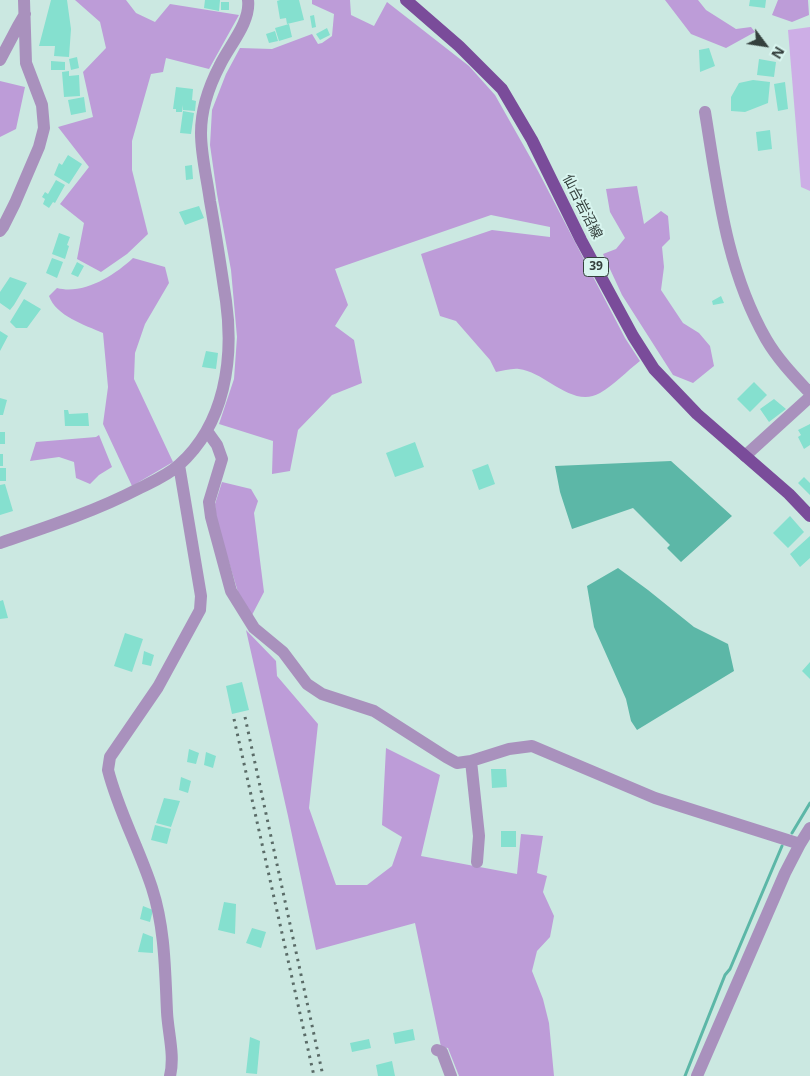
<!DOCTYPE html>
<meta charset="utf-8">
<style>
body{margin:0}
#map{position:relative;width:810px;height:1076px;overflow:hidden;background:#cbe8e1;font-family:"Open Sans",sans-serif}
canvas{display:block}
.north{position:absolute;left:740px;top:20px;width:50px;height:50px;-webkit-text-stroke:4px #d8f5ef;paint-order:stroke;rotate:121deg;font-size:14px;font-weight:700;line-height:20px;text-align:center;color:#34403d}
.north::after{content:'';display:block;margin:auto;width:18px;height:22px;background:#34403d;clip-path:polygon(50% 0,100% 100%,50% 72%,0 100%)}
</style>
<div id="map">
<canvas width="810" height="1076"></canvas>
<div class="north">N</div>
</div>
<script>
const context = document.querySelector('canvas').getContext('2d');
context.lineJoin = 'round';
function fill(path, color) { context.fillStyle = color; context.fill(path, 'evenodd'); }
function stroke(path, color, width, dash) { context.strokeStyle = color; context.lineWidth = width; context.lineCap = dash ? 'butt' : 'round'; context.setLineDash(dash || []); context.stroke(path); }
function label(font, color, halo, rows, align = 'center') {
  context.font = font + ' "Open Sans","Noto Sans JP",sans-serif'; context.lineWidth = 4; context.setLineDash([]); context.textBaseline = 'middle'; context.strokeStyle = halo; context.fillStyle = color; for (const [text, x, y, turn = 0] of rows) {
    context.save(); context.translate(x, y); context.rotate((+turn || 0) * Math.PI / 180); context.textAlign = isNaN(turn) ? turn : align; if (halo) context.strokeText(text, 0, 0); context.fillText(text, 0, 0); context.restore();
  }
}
const green = new Path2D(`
 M810,27V191L801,187L788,30Z`);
const forest = new Path2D(`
 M75,0H126L136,13L155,22L170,4L239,15L209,69L166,58L163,72L151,74L132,141V170L148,234L127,254L101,272L77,259L84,223L60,204L89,167L58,127L93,117L83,72L106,48L100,22Z
 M312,0H350L351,15L374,26L387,2L469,66L495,95L538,171L625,338L640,361C627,371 614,385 600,393C572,409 546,372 519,369C512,368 503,371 496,372L490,360L456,321L440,316L421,254L492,230L550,237V227L491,215L335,269L348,305L335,326L354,340L362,383L332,395L298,430L290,471L272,474L273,441L219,424L234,379L237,337L231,270L217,194L210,145L212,110L226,74L240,48L272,49L312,34L318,44L322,43L332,36L334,14L312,4Z
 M665,0H698L706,10L736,29L751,27L755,32L726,48L691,34Z
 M778,0H808L809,15L792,22L772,15Z
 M0,81L25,87L16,129L0,137Z
 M637,186L644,224L661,211L668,216L670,239L662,247L664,267L661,290L683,323L699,333L710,346L714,366L693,383L673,375L622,295L603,254L616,249L625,238L610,212L606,189Z
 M133,258L165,267L169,283L145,324L135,353L134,379L173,462L132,486L103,424L108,387L103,333C85,325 56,316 49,296L57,288C83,295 114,276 133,258Z
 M99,435L112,467L99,475L90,484L76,478L74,462L59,457L30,461L36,442L96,437Z
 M222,482L251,489L258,501L254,513L264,592L252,615L238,592L217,523L215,504Z
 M246,630L276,661L277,676L318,724L309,808L336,885H367L392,866L402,837L382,825L386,748L440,775L421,856L517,874L521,834L543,836L537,873L547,876L543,892L554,916L550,937L537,951L532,971L543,999L549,1023L554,1076H459L448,1048L441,1047L415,923L316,950L288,816Z`);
const water = new Path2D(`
 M671,461L732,516L681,562L667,548L670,545L633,508L572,529L560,492L555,466Z
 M618,568L648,590L694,627L728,644L734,671L637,730L631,721L626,699L594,627L587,586Z`);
const stream = new Path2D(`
 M792,833L810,803
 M685,1076L725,975L730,969L782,846`);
const building = new Path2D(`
 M51,0H67L71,29L69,57L54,56L55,46H39Z
 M205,0H220L219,11L204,8Z
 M280,0H299L304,20L287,24L286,18L280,19L277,1Z
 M750,0H766L765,8L749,6Z
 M221,2H229V10H221Z
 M314,15L316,27L312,28L310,16Z
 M289,24L292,37L279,41L275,28Z
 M327,28L330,35L320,40L316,34Z
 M275,31L278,41L269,43L266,34Z
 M709,48L715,66L700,72L699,50Z
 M77,57L79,68L71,70L69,59Z
 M759,59L776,62L774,77L757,75Z
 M51,61L65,62V70H51Z
 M69,71V76L79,75L80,96L64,97L62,72Z
 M753,80L770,82L768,103L745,112L731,111V97L739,83Z
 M785,82L788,109L778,111L774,84Z
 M176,87L193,89L192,100L196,101L195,111L183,110V105L182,112H176V109H173Z
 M84,97L86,112L71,115L68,100Z
 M183,111L194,113L191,134L180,133Z
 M770,130L772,149L758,151L756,132Z
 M68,155L82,164L69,184L54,175L59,163L62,165Z
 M192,165L193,179L186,180L185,166Z
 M56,180L65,185L55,203L53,202L49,208L43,204L45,199L42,197L45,192L48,194Z
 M199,206L204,218L185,225L179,212Z
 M59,233L70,237L67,245L69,246L65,259L52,254Z
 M52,258L63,262L57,278L46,273Z
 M77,262L84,266L78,277L71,274Z
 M10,277L27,283L14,305L10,310L0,303V292Z
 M721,296L724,303L713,305L712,301Z
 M24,299L41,309L27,328H16L10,322Z
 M0,331L8,336L0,351Z
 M206,351L218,353L216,369L202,367Z
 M754,382L767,395L750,412L737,399Z
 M0,398L7,400L3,415H0Z
 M774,399L786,409L769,422L760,409Z
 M64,410H68L69,414L88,413L89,426H65Z
 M810,424V445L804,449L798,437L801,435L798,430Z
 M0,432H5V444H0Z
 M415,442L424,467L395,477L386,453Z
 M0,454H3V466H0Z
 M488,464L495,484L479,490L472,470Z
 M0,468H6V481H0Z
 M804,477L810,483V495L798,483Z
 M5,484L13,511L0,515V485Z
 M790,516L804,532L788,548L773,533Z
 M810,536V558L800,567L790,554Z
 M3,600L8,618L0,619V601Z
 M125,633L143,639L132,672L114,666Z
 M144,651L154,655L151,666L142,664Z
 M810,662V679L802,671Z
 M242,682L249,710L232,714L226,686Z
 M189,749L199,753L196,764L187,762Z
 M206,752L216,756L213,768L204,765Z
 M491,769H506L507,787L492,788Z
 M181,777L191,781L188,793L179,790Z
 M164,798L180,801L171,827L156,823Z
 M155,825L171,829L167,844L151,840Z
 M501,831H516V847H501Z
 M224,902L236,904L235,934L218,930Z
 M143,906L153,910L150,922L140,919Z
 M252,928L266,932L261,948L246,943Z
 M143,933L153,937V953L138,952Z
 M413,1029L415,1040L395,1044L393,1033Z
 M250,1037L260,1041L257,1074L246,1073Z
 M369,1039L371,1048L352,1052L350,1043Z
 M392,1061L395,1076H378L376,1065Z`);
const minor = new Path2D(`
 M0,60L18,26L25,14
 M705,112C718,191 726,269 766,339C777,358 792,374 807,390H810
 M0,231L3,227L15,203L39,147L44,128L42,105L26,63L24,0
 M207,431L217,445L222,459L209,502L211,517L231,591L254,628L283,652L307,684L322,694L374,711L446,757L457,763L471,761L509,749L532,746L655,798L800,844
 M745,456L810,397
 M0,543C47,527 96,511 140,488C154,481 168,475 179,465C225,424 234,359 226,301C221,268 216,234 210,201C207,178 201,156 201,133C201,109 209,86 220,65C229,46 251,22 248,0
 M471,761L479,836L477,862
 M437,1050L442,1052L451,1076
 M170,1076C175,1055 168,1033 167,1012C165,970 165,928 152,888C139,848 118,810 108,770L110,757L158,687L200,610L201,596L179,465
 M697,1076L785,873L800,844L810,828`);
const major = new Path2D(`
 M406,0L459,46L502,89L532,140L581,240L633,336L654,369L697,414L789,494L810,516`);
const rail = new Path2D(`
 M245,717L323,1076
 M234,719L314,1076`);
const shields = [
 [596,267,25]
];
const shieldNames = [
 ["39",596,267]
];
const streetNames = [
 ["仙台岩沼線",582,207,63]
];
fill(green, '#cdaee6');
fill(forest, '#bd9cd8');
fill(water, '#5cb7a7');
stroke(stream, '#5cb7a7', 3);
fill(building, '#85e0cf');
stroke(minor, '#a991bd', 12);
stroke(major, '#7a4c9a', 12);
stroke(rail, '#5a6b67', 3, [2.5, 5]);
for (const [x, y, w] of shields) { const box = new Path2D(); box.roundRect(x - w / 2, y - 9.5, w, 19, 4); context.fillStyle = '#d8f5ef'; context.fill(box); stroke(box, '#34403d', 1); }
label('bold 12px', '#34403d', null, shieldNames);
label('14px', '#34403d', '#d8f5ef', streetNames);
</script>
